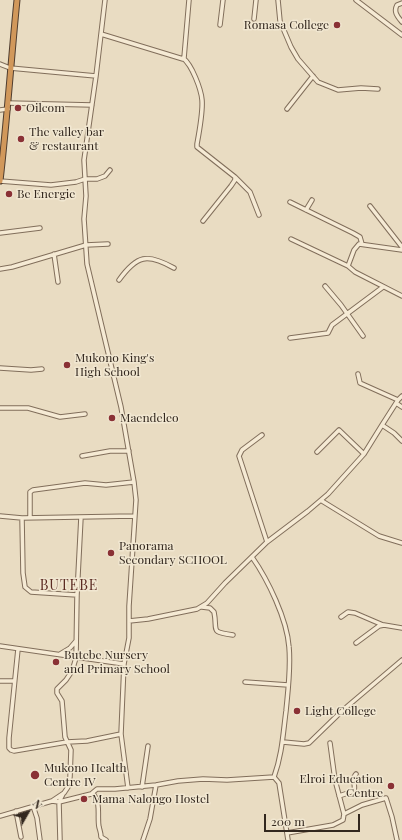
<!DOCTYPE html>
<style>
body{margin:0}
#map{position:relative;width:402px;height:840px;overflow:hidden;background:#e9dcc2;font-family:"Playfair Display",serif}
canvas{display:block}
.north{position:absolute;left:8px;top:792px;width:40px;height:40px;-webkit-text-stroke:3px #f1e7d1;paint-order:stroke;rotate:51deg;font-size:11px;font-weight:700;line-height:16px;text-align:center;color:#32271e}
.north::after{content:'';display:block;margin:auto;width:14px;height:18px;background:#32271e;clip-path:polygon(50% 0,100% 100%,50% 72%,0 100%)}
.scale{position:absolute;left:264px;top:814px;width:96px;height:18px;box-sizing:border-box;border:2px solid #32271e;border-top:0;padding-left:5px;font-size:12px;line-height:14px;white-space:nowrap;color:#32271e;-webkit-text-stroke:3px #f1e7d1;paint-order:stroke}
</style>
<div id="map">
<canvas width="402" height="840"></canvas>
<div class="north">N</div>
<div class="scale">200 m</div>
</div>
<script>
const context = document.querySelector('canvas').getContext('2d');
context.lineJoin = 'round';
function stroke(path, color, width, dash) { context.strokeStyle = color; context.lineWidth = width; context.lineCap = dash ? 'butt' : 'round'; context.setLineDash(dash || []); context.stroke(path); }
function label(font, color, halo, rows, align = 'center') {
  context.font = font + ' "Playfair Display",serif'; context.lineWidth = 3; context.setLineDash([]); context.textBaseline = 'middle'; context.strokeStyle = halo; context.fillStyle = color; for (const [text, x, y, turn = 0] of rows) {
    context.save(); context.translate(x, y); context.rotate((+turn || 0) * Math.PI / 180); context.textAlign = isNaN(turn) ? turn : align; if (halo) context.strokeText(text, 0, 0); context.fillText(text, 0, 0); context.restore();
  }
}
const minor = new Path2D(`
 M278,0L280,21L291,47L298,59L318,82L338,90L361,88L378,89
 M356,0L402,35
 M402,3L397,5C393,12 398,17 402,22
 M254,19L256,0
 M220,25L223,0
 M101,34L183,59L184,58L189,0
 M183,58C192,65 201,89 202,100C203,112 199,133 197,144V147L235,177V180L231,186L203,221
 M0,64L10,68L96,76
 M8,103L92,105
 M287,109L313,76
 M0,110L8,109
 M235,177L250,192L259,215
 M0,181L51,185L76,182L85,179H97L105,176L110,170
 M290,202L353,233L360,237L362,244
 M370,206L402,247
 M306,210L312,200
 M0,233L40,228
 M291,239L348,266
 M402,250L359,244L354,250L348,266L355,272L402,296
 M54,254L58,282
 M0,269L12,267L86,245L108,244
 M119,280C137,255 147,253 174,268
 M325,286L341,305L363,336
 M290,338L328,333L332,325L383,287
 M0,368L31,370L42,369
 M358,374L360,383L398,400
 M396,403L402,407
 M0,408H28L60,417L85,414
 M382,425L394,433L402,441
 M262,435L242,450L239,456L267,542
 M317,452L339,430L364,454
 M82,456L110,451H129
 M322,501L379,536L402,543
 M0,516L22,518L134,516
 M30,517V492L33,490L85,483L106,485L134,482
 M22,518L23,573L25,587L31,592L77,595
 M252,557C268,580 287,619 289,647C291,668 288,690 286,711C283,734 282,755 274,777L279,783L288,840
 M202,607L210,608L214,612C218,631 209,632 233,635
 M341,617L348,612L355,613L383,625
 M129,621L148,619L197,609L207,603L225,583L267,542L308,511L328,494L364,454L382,425L398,400L402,396
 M356,643L379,626L384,625L402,628
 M0,646L124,664L129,638V606L136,500L134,482L121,407L87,264L84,219L86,196L84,160L96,76L105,0
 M18,649L9,738V748L11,750L14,751L67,742L87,741L121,734L124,664
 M60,654L70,648L76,641
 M0,681H14
 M245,682L288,685
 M121,734L128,788
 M283,742L304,744L309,743L343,710L402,660
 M142,787L148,746
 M91,794L97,789H115L156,785L178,781L203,779L227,780L274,777
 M339,796L354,791C356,785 351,779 356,774
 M52,801L59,802L91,794L94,795C101,804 97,817 99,827C100,831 101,833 101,837L106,840
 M33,806L37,818L40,840
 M16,811L21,837
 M344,814L362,805L386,798L392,817L397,840
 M0,816L52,801L64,793L68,787L70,777L71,750L65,737L62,701L57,693V689L66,680L72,671L76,658L77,595L81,517
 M287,833L333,825L343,820L344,814L335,780L330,743
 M60,840L59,802L63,794
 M143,840L150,819L156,785`);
const highway = new Path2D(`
 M0,181C7,121 11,60 17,0`);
const markers = [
 [337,25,4,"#8a3135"],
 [18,108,4,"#8a3135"],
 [21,139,4,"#8a3135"],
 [9,194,4,"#8a3135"],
 [67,365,4,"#8a3135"],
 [112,418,4,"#8a3135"],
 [111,553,4,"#8a3135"],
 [56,662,4,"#8a3135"],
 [297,711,4,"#8a3135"],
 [35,775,5,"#8a3135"],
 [391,786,4,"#8a3135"],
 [84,799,4,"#8a3135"]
];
const poiNames = [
 ["Romasa College",329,25,"right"],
 ["Oilcom",26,108],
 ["The valley bar",29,132],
 ["& restaurant",29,146],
 ["Be Energie",17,194],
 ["Mukono King's",75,358],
 ["High School",75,372],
 ["Maendeleo",120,418],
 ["Panorama",119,546],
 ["Secondary SCHOOL",119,560],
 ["Butebe Nursery",64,655],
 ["and Primary School",64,669],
 ["Light College",305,711],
 ["Mukono Health",44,768],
 ["Centre IV",44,782],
 ["Elroi Education",383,779,"right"],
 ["Centre",383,793,"right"],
 ["Mama Nalongo Hostel",92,799]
];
const quarterNames = [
 ["BUTEBE",69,586]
];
stroke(minor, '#816e5b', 5.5);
stroke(highway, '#4f3d2f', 7);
stroke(minor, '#f5ead4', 3.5);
stroke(highway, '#d1985b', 5);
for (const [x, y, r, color] of markers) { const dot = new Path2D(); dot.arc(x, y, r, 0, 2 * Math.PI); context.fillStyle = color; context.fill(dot); stroke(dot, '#f1e7d1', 1.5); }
label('12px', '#32271e', '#f1e7d1', poiNames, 'left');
context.letterSpacing = '1px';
label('14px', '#5b2b22', '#f1e7d1', quarterNames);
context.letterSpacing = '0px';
</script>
